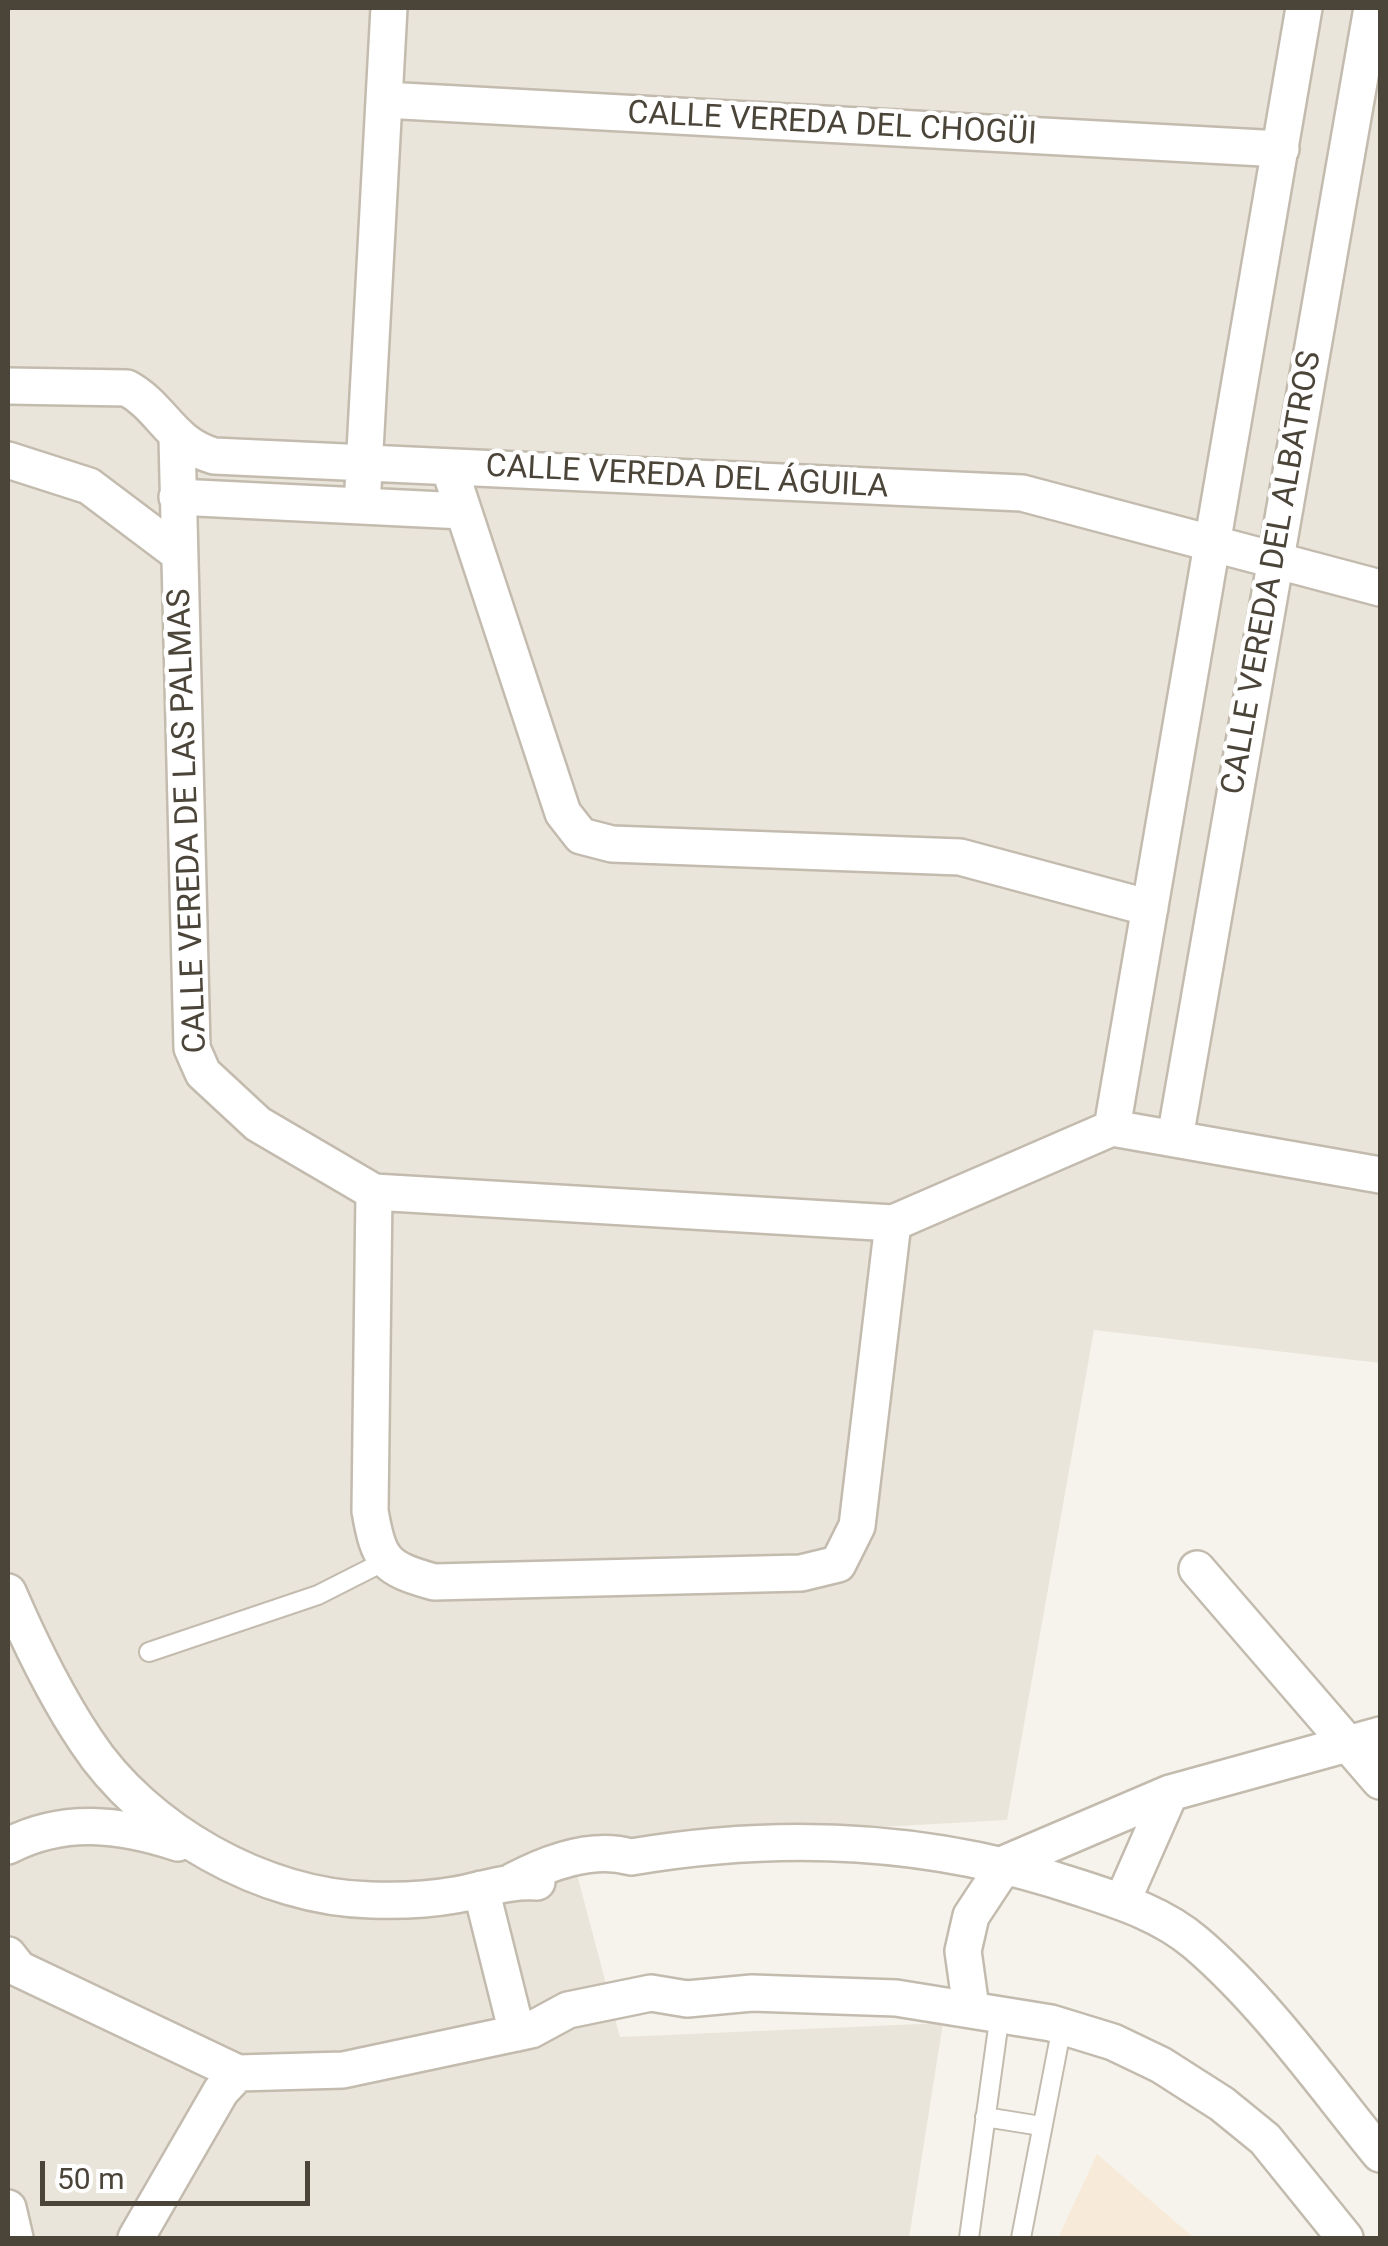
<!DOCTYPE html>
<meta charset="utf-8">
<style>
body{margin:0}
#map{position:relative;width:1388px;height:2246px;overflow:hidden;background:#f6f3ec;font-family:Roboto,sans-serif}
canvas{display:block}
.frame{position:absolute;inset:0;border:10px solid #4b4439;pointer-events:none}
.scale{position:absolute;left:40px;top:2161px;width:270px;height:45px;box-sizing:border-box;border:5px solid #4b4439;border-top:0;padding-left:12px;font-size:30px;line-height:35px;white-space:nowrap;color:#4b4439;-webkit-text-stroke:8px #fff;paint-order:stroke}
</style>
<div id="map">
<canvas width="1388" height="2246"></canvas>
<div class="frame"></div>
<div class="scale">50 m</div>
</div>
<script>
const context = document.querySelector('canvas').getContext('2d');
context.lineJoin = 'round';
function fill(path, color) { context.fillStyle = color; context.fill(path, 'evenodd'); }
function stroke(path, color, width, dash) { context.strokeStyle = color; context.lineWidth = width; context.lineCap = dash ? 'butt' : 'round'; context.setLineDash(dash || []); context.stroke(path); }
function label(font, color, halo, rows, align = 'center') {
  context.font = font + ' Roboto,sans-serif'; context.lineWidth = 9; context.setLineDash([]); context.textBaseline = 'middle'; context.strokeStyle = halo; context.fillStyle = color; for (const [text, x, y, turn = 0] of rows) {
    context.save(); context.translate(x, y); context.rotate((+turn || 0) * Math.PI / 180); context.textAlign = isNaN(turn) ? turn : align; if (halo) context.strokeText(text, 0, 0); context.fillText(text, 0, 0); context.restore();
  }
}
const residential = new Path2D(`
 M8,8H1380V1363L1094,1330L1007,1820L569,1844L620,2037L943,2023L909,2238H8Z`);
const commercial = new Path2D(`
 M1097,2154L1194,2238H1058Z`);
const service = new Path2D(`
 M149,1652L318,1595L387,1560
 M985,2117L1041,2126
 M969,2238L1000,2013
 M1021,2238L1062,2026`);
const minor = new Path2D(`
 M384,100L1281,149
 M8,386L127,388C163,408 170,443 214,456L1022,493L1380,588
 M177,438L192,1048L203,1073L258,1124L374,1192L893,1223L1112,1128L1380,1175
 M8,460L89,486L178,553
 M449,467L563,813L581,836L612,844L960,857L1150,908
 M177,497L463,511
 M362,506L389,8
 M1112,1128L1304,8
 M1175,1138L1372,8
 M374,1192L370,1511C379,1562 385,1568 434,1582L801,1573L838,1564L857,1526L893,1223
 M1197,1569L1380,1781
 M8,1592C30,1643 55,1695 86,1741C144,1830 264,1898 371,1900C399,1901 427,1900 455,1895C484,1890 508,1880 537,1882
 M8,1846C64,1817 120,1824 178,1843
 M513,1881C547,1863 593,1846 631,1857C784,1831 932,1838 1080,1888C1120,1901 1162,1914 1196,1943C1266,2003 1322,2083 1380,2154
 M481,1889L517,2033
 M1122,1902L1170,1793
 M8,1955L19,1969L238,2073L343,2070L531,2030L568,2010L651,1993L687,1999L752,1993L896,1998L1051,2023L1113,2042L1161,2065L1222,2104L1265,2139L1345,2238
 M971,2008L963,1951L971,1916L1006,1863L1170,1793L1380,1735
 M8,2208L15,2238
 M136,2238L221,2091L238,2073`);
const streetNames = [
 ["CALLE VEREDA DEL CHOGÜI",832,125,3],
 ["CALLE VEREDA DEL ÁGUILA",687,478,3],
 ["CALLE VEREDA DEL ALBATROS",1273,573,-80],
 ["CALLE VEREDA DE LAS PALMAS",189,821,-92]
];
fill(residential, '#eae5da');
fill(commercial, '#f7ead8');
stroke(service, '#c2bbae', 22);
stroke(minor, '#c2bbae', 40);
stroke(service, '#fff', 18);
stroke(minor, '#fff', 35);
label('32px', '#4b4439', '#fff', streetNames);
</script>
